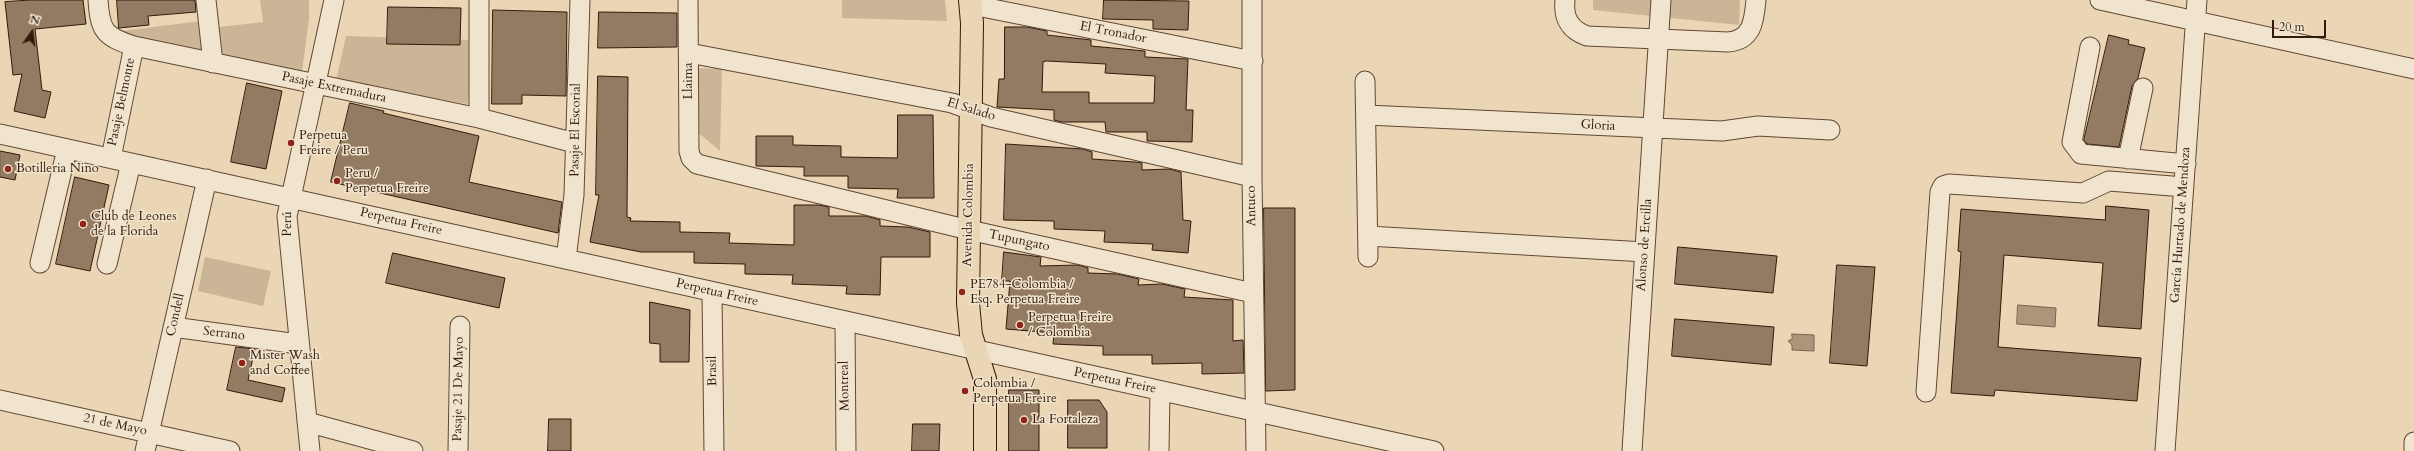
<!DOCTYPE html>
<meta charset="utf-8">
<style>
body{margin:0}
#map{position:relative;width:2414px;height:451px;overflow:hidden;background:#ead5b4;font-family:Cardo,serif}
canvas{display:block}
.north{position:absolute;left:12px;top:12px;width:40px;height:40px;-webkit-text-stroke:3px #f1e4ce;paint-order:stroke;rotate:14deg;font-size:11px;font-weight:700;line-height:16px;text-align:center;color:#33190a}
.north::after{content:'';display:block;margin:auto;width:14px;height:18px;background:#33190a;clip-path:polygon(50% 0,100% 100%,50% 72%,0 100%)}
.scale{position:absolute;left:2272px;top:20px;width:54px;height:18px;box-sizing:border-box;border:2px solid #33190a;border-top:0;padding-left:5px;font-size:12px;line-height:14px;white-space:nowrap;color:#33190a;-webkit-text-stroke:3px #f1e4ce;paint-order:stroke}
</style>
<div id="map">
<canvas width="2414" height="451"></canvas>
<div class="north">N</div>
<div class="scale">20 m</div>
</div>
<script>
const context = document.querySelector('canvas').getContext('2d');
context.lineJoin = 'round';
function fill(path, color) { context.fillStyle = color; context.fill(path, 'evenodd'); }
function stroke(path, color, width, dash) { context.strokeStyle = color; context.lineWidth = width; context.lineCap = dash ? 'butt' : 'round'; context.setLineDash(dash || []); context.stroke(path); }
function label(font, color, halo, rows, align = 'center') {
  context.font = font + ' Cardo,serif'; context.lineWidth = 3; context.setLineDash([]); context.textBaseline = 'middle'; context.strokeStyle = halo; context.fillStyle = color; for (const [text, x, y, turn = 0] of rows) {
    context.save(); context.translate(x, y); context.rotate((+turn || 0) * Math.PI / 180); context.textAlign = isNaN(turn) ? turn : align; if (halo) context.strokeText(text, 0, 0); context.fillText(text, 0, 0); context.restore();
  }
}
const green = new Path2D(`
 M260,0H309V19L302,72L221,58L220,27L263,22Z
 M842,0H945L947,21L842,18Z
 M1593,0H1740L1739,25L1593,10Z
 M201,21L205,56L155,47L121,31Z
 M346,36L471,40L468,104L336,81Z
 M694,68L722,69L720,151L695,130Z
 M205,257L271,271L263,306L198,291Z`);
const water = new Path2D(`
 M2018,305L2056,308L2055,327L2017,324Z
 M1792,334L1814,335V351L1792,350V345L1788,341L1792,339Z`);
const building = new Path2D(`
 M31,0H83L86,24L35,29L42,90L51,92L45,118L14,111L22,74L13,75L5,2Z
 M117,0H195L196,12L148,16L149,25L119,28Z
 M1104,0L1189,1L1188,30L1153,29V20L1103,19Z
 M388,7L461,8L460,45L387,44Z
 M493,10L567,12L566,96L522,95V104H492Z
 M599,12L677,13V47L598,48Z
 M1005,27H1027L1047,31V35L1091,40V46L1145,51V57L1188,59L1186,110H1193L1192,142L1147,141V132H1106L1105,122H1062L1054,120V110L997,107L999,79H1004ZM1047,61L1106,64L1105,73L1155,76L1154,103H1089V92H1042L1043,62Z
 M2109,35L2129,40L2128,44L2145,48L2138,78L2132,86L2119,147L2087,144L2084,140Z
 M598,76L628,77L627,217L631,218L630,221L680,222V232L730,233L729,243L794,245V205H819L829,207V216H866L880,220V226L908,227L930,232V257H881L880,295L846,294L847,286L792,284L793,275L745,274V264L694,263V252H641L590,242L599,195H596Z
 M247,83L282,91L266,169L231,162Z
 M350,103L384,111L383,113L479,136L469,182L562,202L558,233L331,182Z
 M898,115H933L934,198H897L898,189L848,188V176H804V167L756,166V136H793V145L841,146V157L897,158Z
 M1006,144L1083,149L1092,152V159L1135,162L1142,163V170L1169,169L1181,172L1183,220L1191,221L1188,253L1152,250L1153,244L1104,242L1105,231L1054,229V221L1004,220Z
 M0,151L20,155L15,180L0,177Z
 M75,177L109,185L90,271L56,264Z
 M2106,206L2149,210L2141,329L2098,326L2103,263L2004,255L1998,347L2141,358L2137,401L1995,390L1994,396L1951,393L1961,252L1958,251L1961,209L2105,220Z
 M1264,208H1295V390L1266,391Z
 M1678,247L1777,256L1773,293L1675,284Z
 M1004,252L1041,257L1040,266L1078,265L1088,268V273L1118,274L1139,279L1138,285L1162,284L1185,289L1184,297L1233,300V341L1243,340L1244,373L1202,374V363L1152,364V355H1103V346L1053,344L1054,333L1006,329L1010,281H1002Z
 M393,253L505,278L499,308L386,283Z
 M1837,265L1875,267L1867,366L1830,363Z
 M650,302L690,310L689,362H660V344L650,343Z
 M1675,319L1774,327L1771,365L1672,356Z
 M236,347L255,349L248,380L285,388L282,402L227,390Z
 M1009,390H1039V451H1009Z
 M1068,400H1099L1107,412V448H1068Z
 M549,419H571V451H548Z
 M913,424H940L939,451H912Z`);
const minor = new Path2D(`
 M98,0C100,30 104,37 134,46L479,118L575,143
 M206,0L213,63
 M688,0L689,151L691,158L697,164L969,230L1253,293
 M1252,0V177L1256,451
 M1565,0C1563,18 1570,30 1587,36L1728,42C1753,40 1754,20 1756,0
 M2100,0L2414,69
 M972,5L1253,61
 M2090,47L2072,142L2081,154L2186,164
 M689,53L952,103L991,117L1252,177
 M1365,81L1368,257
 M1366,115L1722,131L1758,126L1830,130
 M479,118V0
 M0,134L1434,451
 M111,158L134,46
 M2128,159L2143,88
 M1368,236L1645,252
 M566,259L574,195L580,0
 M40,263L67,149
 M107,264L131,163
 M712,292L714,451
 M845,321L846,451
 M173,327L298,344
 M1926,392L1940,192L1943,186L1949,184L2083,193L2109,181L2184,187
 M0,400L230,451
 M307,422L413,451
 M145,451L207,179
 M310,451L287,216L334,0
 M458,451L460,326
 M1159,451L1160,391
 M1632,451L1661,0
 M2165,451L2197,0
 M2414,451V442`);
const major = new Path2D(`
 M970,0L972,23L968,303L971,335L985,379V451`);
const markers = [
 [291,143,4,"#8f2418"],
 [8,169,4,"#8f2418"],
 [337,181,4,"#8f2418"],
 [83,224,4,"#8f2418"],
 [962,292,4,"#8f2418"],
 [1020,325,4,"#8f2418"],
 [242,363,4,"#8f2418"],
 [965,391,4,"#8f2418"],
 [1024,420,4,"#8f2418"]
];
const streetNames = [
 ["El Tronador",1113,33,11],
 ["Llaima",689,81,-90],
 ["Pasaje Extremadura",334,88,12],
 ["Pasaje Belmonte",122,102,-78],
 ["El Salado",971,110,17],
 ["Gloria",1598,126,3],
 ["Pasaje El Escorial",576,130,-89],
 ["Antuco",1252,206,-91],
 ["Avenida Colombia",969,215,-89],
 ["Perpetua Freire",401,222,13],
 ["Perú",288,224,-89],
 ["García Hurtado de Mendoza",2181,225,-86],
 ["Tupungato",1019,241,12],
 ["Alonso de Ercilla",1645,245,-86],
 ["Perpetua Freire",717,293,13],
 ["Condell",176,315,-77],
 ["Serrano",224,334,7],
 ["Brasil",713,371,-91],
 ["Perpetua Freire",1115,381,12],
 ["Montreal",845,386,-91],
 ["Pasaje 21 De Mayo",459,389,-89],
 ["21 de Mayo",115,425,12]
];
const poiNames = [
 ["Perpetua",299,136],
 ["Freire / Peru",299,151],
 ["Botilleria Nino",16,169],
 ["Peru /",345,174],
 ["Perpetua Freire",345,189],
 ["Club de Leones",91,217],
 ["de la Florida",91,232],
 ["PE784-Colombia /",970,285],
 ["Esq. Perpetua Freire",970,300],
 ["Perpetua Freire",1028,318],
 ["/ Colombia",1028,333],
 ["Mister Wash",250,356],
 ["and Coffee",250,371],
 ["Colombia /",973,384],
 ["Perpetua Freire",973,399],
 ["La Fortaleza",1032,420]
];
fill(green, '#cbb597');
fill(water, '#ac957a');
stroke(water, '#7c634d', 1);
fill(building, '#927b62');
stroke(building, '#33190a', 1);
stroke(minor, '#614834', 21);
stroke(major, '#33190a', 24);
stroke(minor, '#f1e4ce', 19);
stroke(major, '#ead5b4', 22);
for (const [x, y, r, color] of markers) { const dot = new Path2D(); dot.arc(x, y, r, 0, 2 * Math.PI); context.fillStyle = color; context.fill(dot); stroke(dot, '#f1e4ce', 1.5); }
label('13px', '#33190a', '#f1e4ce', streetNames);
label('13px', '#33190a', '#f1e4ce', poiNames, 'left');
</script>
